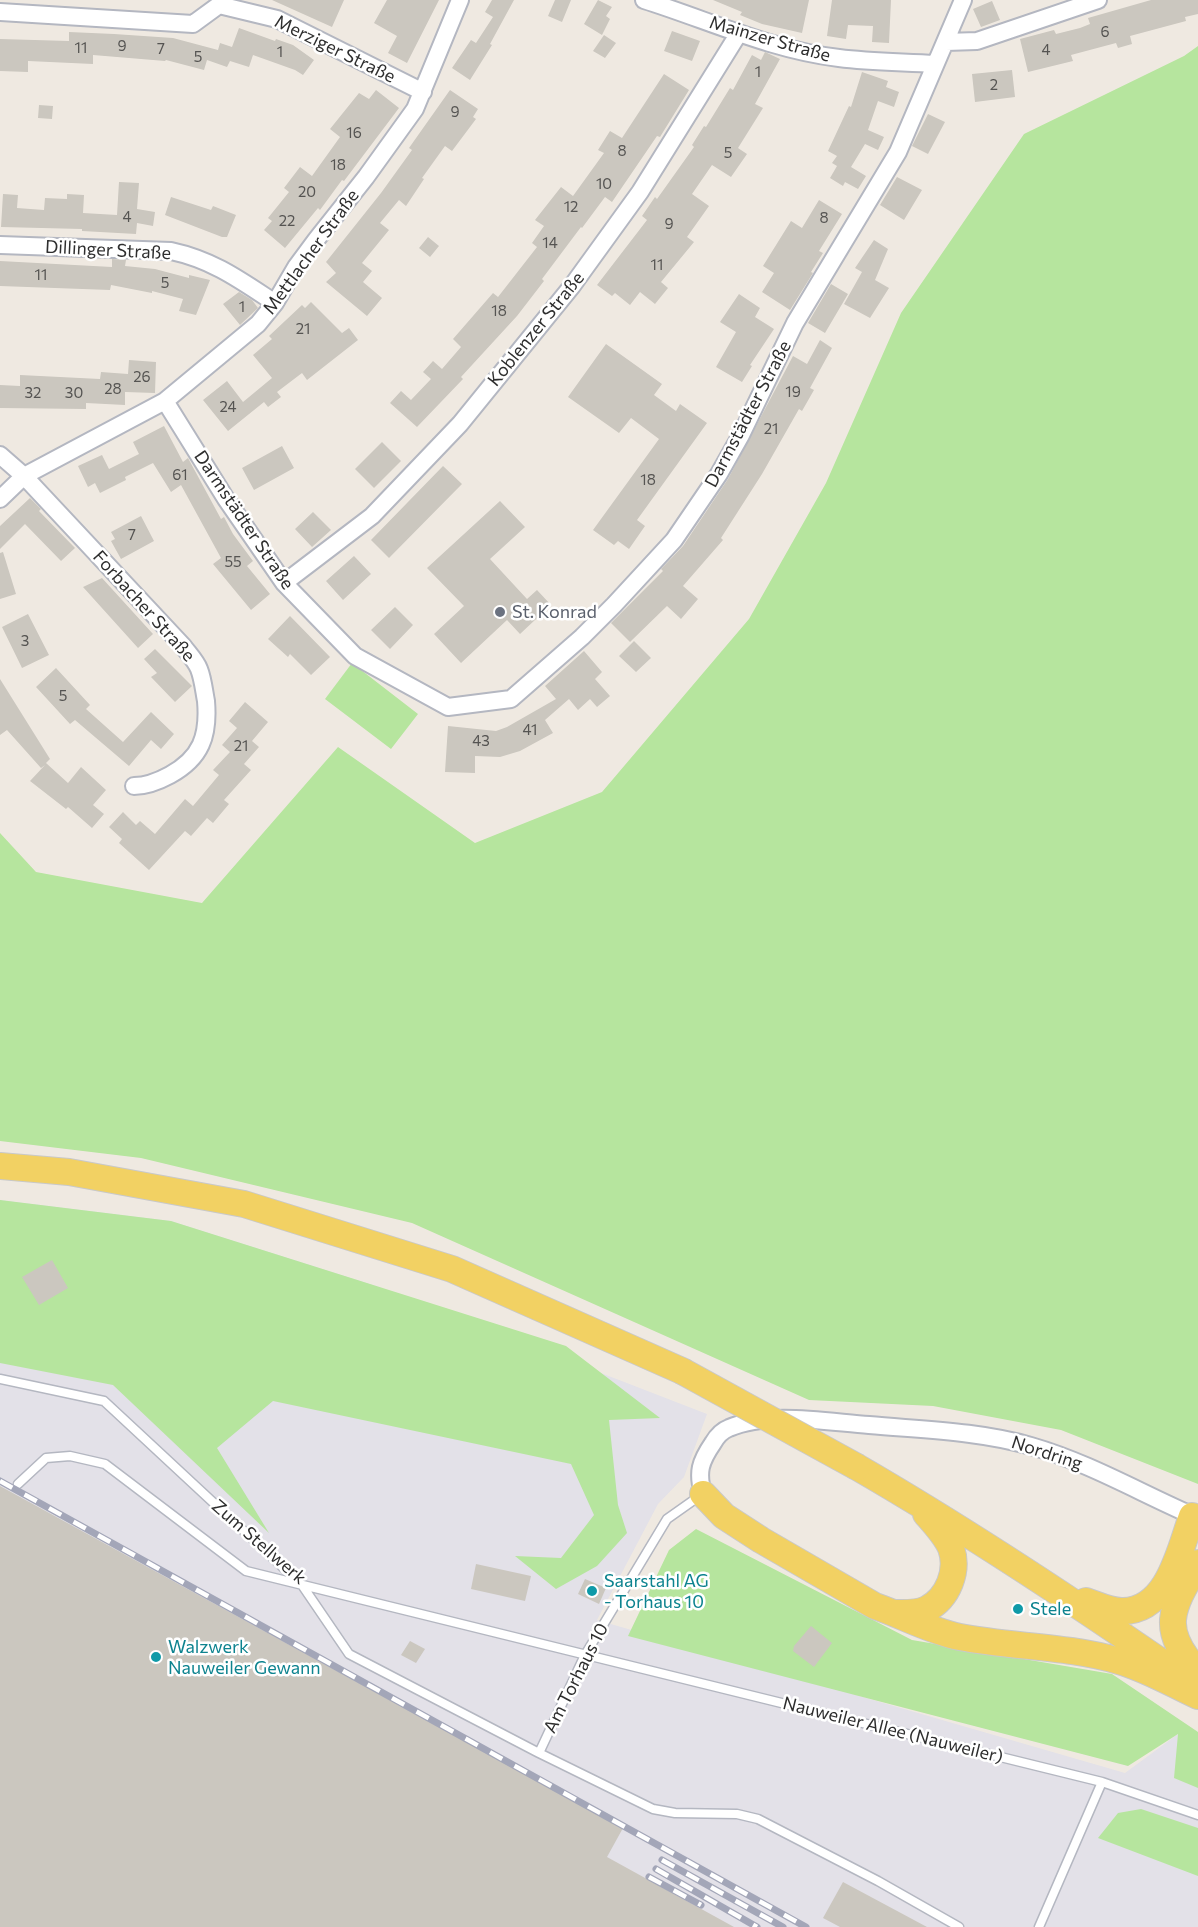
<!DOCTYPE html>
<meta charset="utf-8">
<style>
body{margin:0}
canvas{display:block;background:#efe9e1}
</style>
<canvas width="1198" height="1927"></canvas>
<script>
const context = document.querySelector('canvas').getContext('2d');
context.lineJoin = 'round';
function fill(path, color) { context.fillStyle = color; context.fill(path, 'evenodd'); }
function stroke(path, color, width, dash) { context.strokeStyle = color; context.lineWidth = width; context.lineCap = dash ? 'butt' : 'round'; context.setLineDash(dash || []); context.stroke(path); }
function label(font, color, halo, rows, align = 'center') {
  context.font = font + ' Commissioner,sans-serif'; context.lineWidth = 5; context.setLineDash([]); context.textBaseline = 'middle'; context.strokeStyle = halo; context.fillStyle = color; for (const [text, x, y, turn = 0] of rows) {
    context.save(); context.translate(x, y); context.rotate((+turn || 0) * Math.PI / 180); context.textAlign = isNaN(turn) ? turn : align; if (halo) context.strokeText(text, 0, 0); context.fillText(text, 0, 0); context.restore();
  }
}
const industrial = new Path2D(`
 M0,1200L171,1221L376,1286L707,1414L684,1477L658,1504L597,1620L1125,1773L1178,1734L1198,1786V1927H0Z`);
const green = new Path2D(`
 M1198,46V1484L1061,1430L933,1406L809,1400L412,1223L141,1158L0,1141V833L36,872L202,903L338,747L475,843L602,792L749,619L826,483L901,313L1024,134L1184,56Z
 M352,663L418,714L391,749L325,699Z
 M0,1200L171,1221L566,1346L660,1418L609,1420L618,1505L627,1533L597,1566L556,1589L515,1556L561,1558L594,1515L571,1464L273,1401L217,1448L269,1533L113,1385L0,1363Z
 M696,1529L912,1640L1112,1674L1198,1732V1788L1174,1778L1178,1734L1128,1766L628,1636L669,1550Z
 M1141,1809L1198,1828V1876L1098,1838L1118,1813Z`);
const building = new Path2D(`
 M272,0H344L332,27Z
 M387,0H439L407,63L388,53L397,36L374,23Z
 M492,0H514L490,44L492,45L470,80L452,68L471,40L476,43L493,17L485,12Z
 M555,0H571L562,22L548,16Z
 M598,0L612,7L606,16L610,19L602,35L584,24Z
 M713,0H809L802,33L762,24L740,15L742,12Z
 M832,0H891L889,43L872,42L873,26L848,25L846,39L827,36Z
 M1151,0H1198V14L1185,17L1186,21L1130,36L1132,44L1118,48L1116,43L1071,55L1073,61L1028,72L1020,39L1054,30L1056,34L1080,28L1090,24L1088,18Z
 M992,1L1000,20L981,27L973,9Z
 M239,28L275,41L276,39L293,45L314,60L303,75L295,70L253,55L249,67L230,61L227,67L207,60L204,70L166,60L165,61L93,55V64L28,61V72L0,71V39L69,41V32L114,34L173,38L218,50L220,43L232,47Z
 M672,31L700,41L692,61L664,51Z
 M604,35L616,43L605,58L593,51Z
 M765,52L780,59L755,104L763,108L738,148L747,154L731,177L712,165L692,194L709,206L687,237L694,242L661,282L668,288L655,304L640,292L630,305L615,293L612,296L597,285L647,220L642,216L655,197L657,199L694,147L692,145L704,126L706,127L730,88L733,90L752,55L761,60Z
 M1012,70L1015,97L975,102L972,74Z
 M862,72L888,81L886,87L899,92L894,107L878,101L868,130L884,137L878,150L865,144L851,167L866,176L858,189L845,182L843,186L830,178L837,166L832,163L837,156L828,151L849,106L851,107Z
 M664,74L689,90L660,137L657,136L612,202L605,197L582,228L581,227L542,279L544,281L517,316L461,377L463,379L417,427L390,403L401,391L411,400L431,379L423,372L433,361L442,369L461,347L453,339L493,293L498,297L537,247L532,243L544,226L535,220L561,187L573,196L604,153L598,150L610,131L622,138Z
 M376,90L399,108L344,181L342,180L320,210L318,208L285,248L264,230L272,221L268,218L289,192L284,188L300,167L312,176L340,137L330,129L359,93L369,99Z
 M450,90L478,109L473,117L476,119L452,151L445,146L422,178L424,179L406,206L399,200L380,223L389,230L362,263L372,271L363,282L382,298L367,316L326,282L336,273L326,262L381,193L412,150L409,148Z
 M39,105L53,106L52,119L38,118Z
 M928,114L945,122L928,154L912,146Z
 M897,177L922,190L904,220L880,205Z
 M119,182L139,183L137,209L155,212L153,226L137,223L136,234L82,231V229L1,227L3,194L18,195L17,208L44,210L45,198L67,199V194L84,195L83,213L117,215Z
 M171,197L211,210L213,206L236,215L227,237H222L165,215Z
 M819,200L842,214L819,251L823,253L811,272L813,273L790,310L762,292L774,273L763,266L791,221L802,228Z
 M428,237L439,246L430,257L419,248Z
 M874,240L888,249L875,280L889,288L870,318L844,304L862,272L855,268Z
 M112,259L126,260L125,266L155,269L189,278V275L210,280L196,315L179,311L183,299L152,291V293L111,285L110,290L0,286V261L112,267Z
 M831,284L848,294L825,333L808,323Z
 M239,292L252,300L258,308L240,325L223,304Z
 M739,294L760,308L755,317L774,329L750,365L752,366L742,382L716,367L736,332L720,322Z
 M311,302L342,333L349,328L358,340L307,380L302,373L277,392L281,397L268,407L264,402L228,431L203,400L227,381L243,402L272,378L253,355L272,339L269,336L302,305L305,308Z
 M820,340L832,348L810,388L814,390L802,411L799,409L762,474L721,538L723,540L683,586L698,599L681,619L667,606L630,642L611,623L663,571L661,569L683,546L728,479L793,356L807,364Z
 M606,344L662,384L654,395L676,411L680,404L707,423L637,520L645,526L629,549L618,541L614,545L593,530L659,439L631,418L619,433L568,397Z
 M129,360L156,362L155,393L125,392V405L86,403V409L0,408V385L20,386V375L100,379L101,372L128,374Z
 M164,426L183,462L188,458L221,519L224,517L233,534L253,561L247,566L270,594L251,610L213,564L221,558L181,485L171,492L153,463L125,477L126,480L100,493L95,483L88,487L78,466L102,455L109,469L139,454L133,442Z
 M382,442L401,461L374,488L355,469Z
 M282,446L294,468L254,490L242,468Z
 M443,466L462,484L389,558L371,540Z
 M30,498L41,509L39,511L75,548L61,561L25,524L0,549V526Z
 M500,501L525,527L490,559L527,599L537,590L551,605L520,634L507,620L461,663L434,634L464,606L427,568Z
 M313,512L331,530L312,547L295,529Z
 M141,516L154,541L121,559L111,541L115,539L111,532Z
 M3,552L16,594L0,599V553Z
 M354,556L371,574L343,600L326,581Z
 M102,578L153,634L138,648L83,587Z
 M395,607L413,625L390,649L371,630Z
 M28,614L49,655L22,668L2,627Z
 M290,616L330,657L311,675L290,654L288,657L268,639Z
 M634,641L651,658L636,672L619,656Z
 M155,649L192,686L175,702L151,677L157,673L144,659Z
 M584,651L602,672L595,679L610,696L597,707L590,699L578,710L569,699L545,720L553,733L520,751L500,757L475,756V773L445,772L448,726L496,731L507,727L556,699L545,686Z
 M56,668L90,705L86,709L123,742L151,712L174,734L161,749L151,740L129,766L75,720L70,724L36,687Z
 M0,679L50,759L46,763L68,783L81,767L106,790L93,805L104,814L92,828L68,807L66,809L30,781L45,765L41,768L7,730L0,735Z
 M245,702L268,722L252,741L259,747L244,764L251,770L224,800L229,804L213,823L207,818L191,836L185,831L149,870L119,843L122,839L109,827L123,812L136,825L140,821L155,834L185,799L193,806L219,775L213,770L230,752L222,745L237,728L229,721Z
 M52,1260L68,1288L39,1305L22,1277Z
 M0,1486L623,1828L607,1857L734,1927H0Z
 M476,1564L531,1576L525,1601L471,1589Z
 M585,1579L606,1588L599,1604L578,1594Z
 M811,1626L832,1643L814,1667L793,1651L794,1646Z
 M410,1641L425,1649L416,1663L401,1655Z
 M843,1882L927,1927H840L823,1918Z`);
const service = new Path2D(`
 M0,1379L104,1401L302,1585L349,1654L539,1753L653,1809L675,1813L737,1814L758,1819L878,1881L959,1927
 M18,1484L46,1458L70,1456L105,1464L246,1571L1102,1782L1198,1815
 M539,1753L585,1655L667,1519L701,1495
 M1039,1927L1102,1782`);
const minor = new Path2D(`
 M644,0C708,20 771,50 839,58C870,62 903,62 935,64
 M0,12L193,24L219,5L277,19L423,92
 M946,42L977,41L1098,0
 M0,245L171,251C213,260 240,280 275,303
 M165,401L226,499L284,583L355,656L448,707L511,699L582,637L614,605L674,540L719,474L741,435L795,323L898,152L963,0
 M0,455L24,476L183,646C188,653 196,661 199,669C203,679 204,691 206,701C209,736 201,758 170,775C159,781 147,786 134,786
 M0,499L24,476L165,401L258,324L275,303L296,267L316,240L366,177L415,109L460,0
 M284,583L372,516L460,424L572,286L640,192L739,33
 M703,1494C697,1472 700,1462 713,1443C717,1436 721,1431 729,1428C768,1411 827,1422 869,1425C924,1430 978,1431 1031,1446C1090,1463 1142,1494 1198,1518`);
const primary = new Path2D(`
 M0,1166L69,1172L244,1204L452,1269L682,1371
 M857,1467C966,1530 1070,1599 1173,1670
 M703,1494L724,1516L761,1540L875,1606C904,1616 930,1631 960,1637C1012,1647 1068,1646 1119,1661C1147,1669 1172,1684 1198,1696
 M1198,1563C1173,1606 1157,1629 1198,1671
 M1086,1601C1098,1605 1109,1611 1122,1611C1168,1612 1180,1549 1192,1516
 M894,1613C905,1613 917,1614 927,1609C948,1598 959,1571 951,1548C946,1536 935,1524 926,1514`);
const rail = new Path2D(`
 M0,1481L806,1927
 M662,1860L783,1927
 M656,1869L757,1927
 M649,1877L701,1905`);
const primaryBridge = new Path2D(`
 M682,1371L857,1467`);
const markers = [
 [500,612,6,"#6b7280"],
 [592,1591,6,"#0f9aa8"],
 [1018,1609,6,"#0f9aa8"],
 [156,1657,6,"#0f9aa8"]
];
const numberNames = [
 ["6",1105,32],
 ["9",122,46],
 ["11",81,48],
 ["7",161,49],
 ["4",1046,50],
 ["1",280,52],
 ["5",198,57],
 ["1",758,72],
 ["2",994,85],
 ["9",455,112],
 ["16",354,133],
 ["8",622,151],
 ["5",728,153],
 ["18",338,165],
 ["10",604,184],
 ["20",307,192],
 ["12",571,207],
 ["4",127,217],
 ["8",824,218],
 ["22",287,221],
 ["9",669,224],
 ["14",550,243],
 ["11",657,265],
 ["11",41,275],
 ["5",165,283],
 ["1",242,307],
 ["18",499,311],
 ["21",303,329],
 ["26",142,377],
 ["28",113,389],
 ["19",793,392],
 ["32",33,393],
 ["30",74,393],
 ["24",228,407],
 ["21",771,429],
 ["61",180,475],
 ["18",648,480],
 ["7",132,535],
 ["55",233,562],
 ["3",25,641],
 ["5",63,696],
 ["41",530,730],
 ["43",481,741],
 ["21",241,746]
];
const streetNames = [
 ["Mainzer Straße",770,39,16],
 ["Merziger Straße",335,49,26],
 ["Dillinger Straße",108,250,3],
 ["Mettlacher Straße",311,252,-54],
 ["Koblenzer Straße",536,329,-51],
 ["Darmstädter Straße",748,414,-62],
 ["Darmstädter Straße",244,520,56],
 ["Forbacher Straße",144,606,48],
 ["Nordring",1047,1453,18],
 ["Zum Stellwerk",259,1542,41],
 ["Am Torhaus 10",576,1678,-63],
 ["Nauweiler Allee (Nauweiler)",893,1730,14]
];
const worshipNames = [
 ["St. Konrad",512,612]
];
const cultureNames = [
 ["Saarstahl AG",604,1581],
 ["- Torhaus 10",604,1602],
 ["Stele",1030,1609],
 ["Walzwerk",168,1647],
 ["Nauweiler Gewann",168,1668]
];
fill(industrial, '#e3e1e8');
fill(green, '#b6e59e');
fill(building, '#cbc7bf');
stroke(service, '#b4b7c1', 11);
stroke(minor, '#b4b7c1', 20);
stroke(primary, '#c9c9c9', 28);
stroke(service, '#fff', 8);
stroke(minor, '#fff', 16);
stroke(primary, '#f2d163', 26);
stroke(rail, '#a3a6b8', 7);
stroke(rail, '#fff', 4.5, [14]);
stroke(primaryBridge, '#c9c9c9', 28, []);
stroke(primaryBridge, '#f2d163', 26);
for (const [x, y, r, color] of markers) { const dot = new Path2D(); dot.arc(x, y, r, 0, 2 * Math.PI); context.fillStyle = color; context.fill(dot); stroke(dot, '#fff', 2); }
label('15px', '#555452', null, numberNames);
label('18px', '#2e2e2e', '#fff', streetNames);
label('18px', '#5b616d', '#fff', worshipNames, 'left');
label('18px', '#0d838f', '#fff', cultureNames, 'left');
</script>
